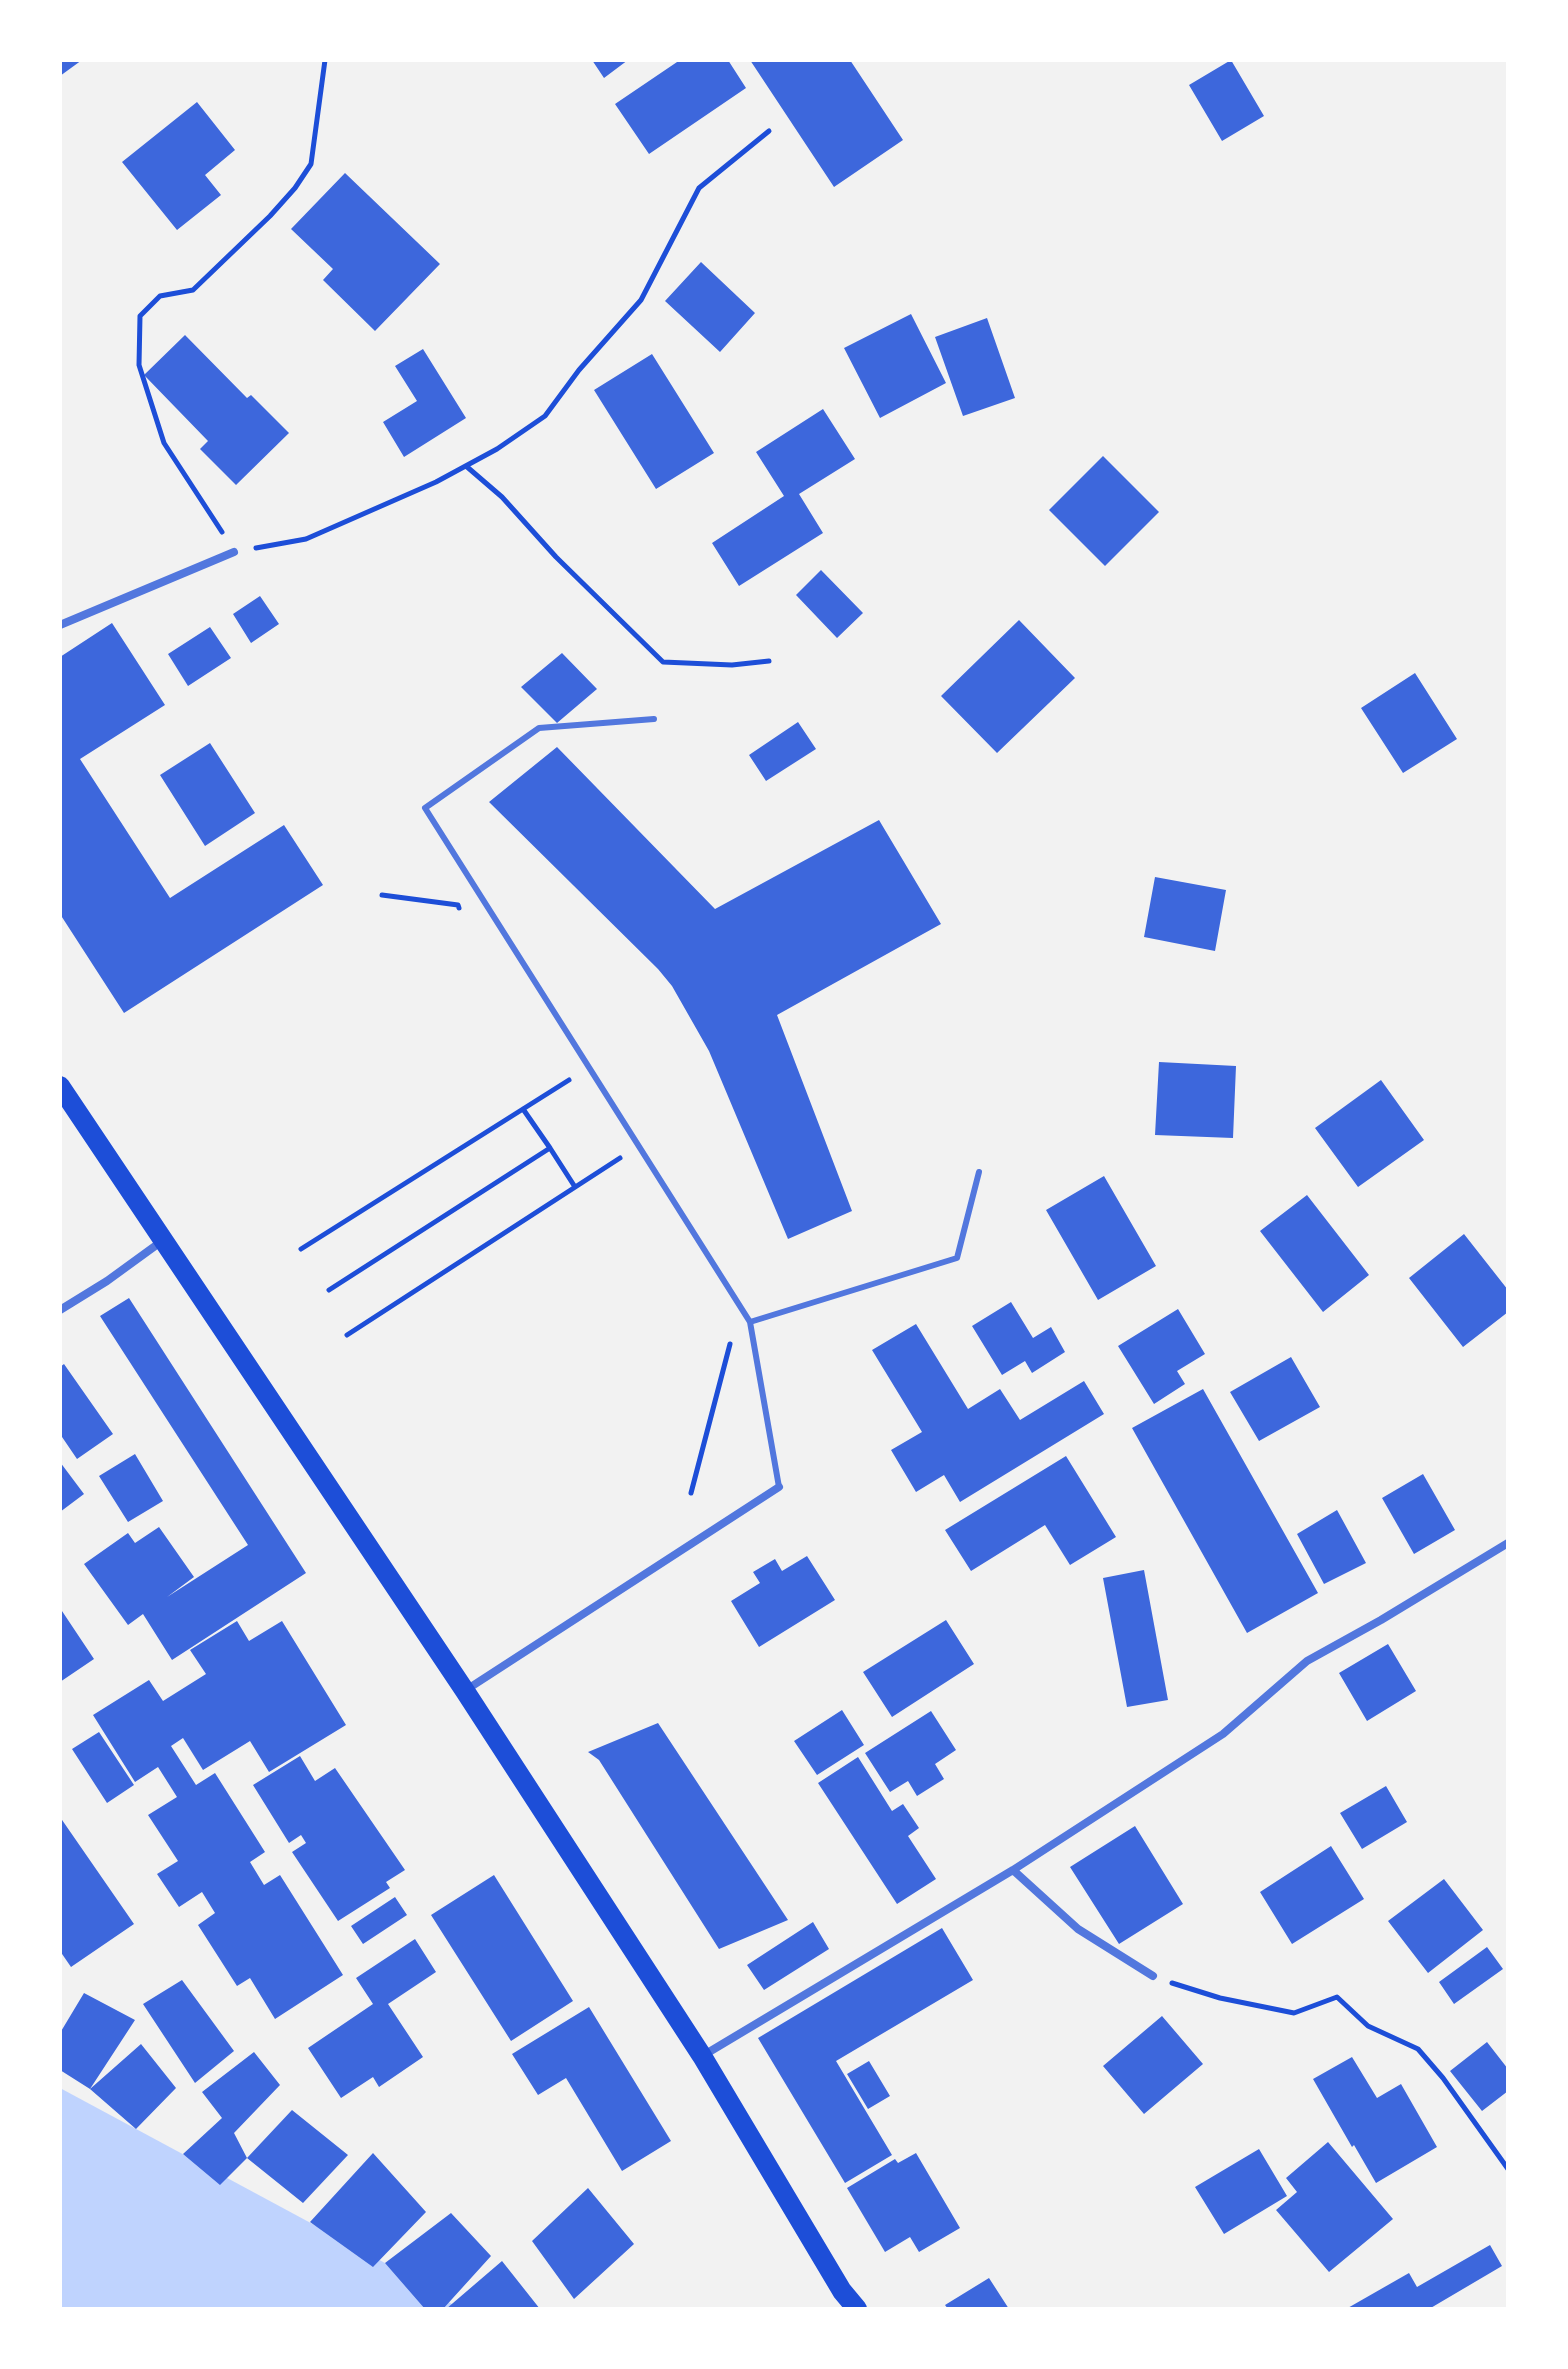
<!DOCTYPE html>
<style>
body{margin:0}
#map{position:relative;width:1568px;height:2369px;overflow:hidden;background:#f2f2f2;font-family:"Nunito Sans",sans-serif}
canvas{display:block}
.frame{position:absolute;inset:0;border:62px solid #fff;pointer-events:none}
</style>
<div id="map">
<canvas width="1568" height="2369"></canvas>
<div class="frame"></div>
</div>
<script>
const context = document.querySelector('canvas').getContext('2d');
context.lineJoin = 'round';
function fill(path, color) { context.fillStyle = color; context.fill(path, 'evenodd'); }
function stroke(path, color, width, dash) { context.strokeStyle = color; context.lineWidth = width; context.lineCap = dash ? 'butt' : 'round'; context.setLineDash(dash || []); context.stroke(path); }
const water = new Path2D(`
 M60,2088L385,2263L460,2309H60Z`);
const building = new Path2D(`
 M60,60H82L60,76Z
 M592,60H628L604,78Z
 M680,60H728L746,88L649,154L615,104Z
 M750,60H850L903,140L834,187Z
 M1231,60L1264,116L1222,141L1189,85Z
 M197,102L235,150L205,175L221,195L177,230L122,162Z
 M345,173L440,264L375,331L323,280L333,269L291,229Z
 M701,262L755,313L720,352L665,301Z
 M911,314L946,383L880,418L844,348Z
 M987,318L1015,398L963,416L935,337Z
 M185,335L247,398L251,395L289,433L236,485L200,449L208,441L144,375Z
 M423,349L466,418L404,457L383,422L417,401L395,366Z
 M652,354L714,453L656,489L594,390Z
 M823,409L855,459L799,494L823,533L739,586L712,543L784,496L756,452Z
 M1103,456L1159,512L1105,566L1049,510Z
 M821,570L863,613L837,638L796,595Z
 M260,596L279,624L251,643L233,614Z
 M1019,620L1075,678L997,753L941,696Z
 M112,623L165,705L80,759L170,898L284,825L323,885L124,1013L60,914V657Z
 M210,627L231,658L188,686L168,654Z
 M562,653L597,689L557,723L521,687Z
 M1415,673L1457,739L1403,773L1361,708Z
 M798,722L816,749L766,781L749,755Z
 M210,743L255,813L205,846L160,775Z
 M557,747L715,909L879,820L941,924L777,1015L852,1211L788,1239L709,1051L672,986L658,969L489,802Z
 M1155,877L1226,890L1215,951L1144,937Z
 M1159,1062L1236,1066L1233,1138L1155,1135Z
 M1381,1080L1424,1140L1358,1187L1315,1128Z
 M1104,1176L1156,1266L1098,1300L1046,1210Z
 M1307,1195L1369,1275L1323,1312L1260,1231Z
 M1464,1234L1508,1290V1312L1463,1347L1409,1278Z
 M129,1298L306,1573L172,1660L143,1614L128,1625L84,1564L128,1533L135,1543L159,1527L194,1577L167,1597L248,1545L100,1316Z
 M1011,1302L1033,1338L1051,1327L1065,1352L1032,1373L1025,1361L1002,1375L972,1326Z
 M1178,1309L1205,1354L1177,1371L1185,1384L1154,1404L1118,1346Z
 M916,1324L968,1409L1000,1389L1020,1420L1084,1381L1104,1414L960,1502L944,1475L916,1492L891,1450L922,1432L872,1350Z
 M1291,1357L1320,1407L1259,1441L1230,1392Z
 M64,1364L113,1434L77,1459L60,1434V1367Z
 M1203,1389L1318,1593L1247,1633L1132,1428Z
 M135,1454L163,1501L128,1522L99,1476Z
 M1066,1456L1116,1537L1070,1565L1045,1525L971,1571L945,1530Z
 M60,1462L84,1494L60,1512Z
 M1423,1474L1455,1530L1414,1554L1382,1498Z
 M1337,1510L1366,1563L1324,1584L1297,1534Z
 M807,1556L835,1600L759,1647L731,1601L760,1583L753,1572L775,1559L782,1571Z
 M1144,1570L1168,1700L1127,1707L1103,1578Z
 M60,1608L94,1659L60,1682Z
 M946,1620L974,1664L892,1717L863,1672Z
 M237,1621L249,1641L282,1621L346,1725L269,1772L250,1741L203,1770L183,1738L171,1746L196,1785L215,1773L265,1852L250,1862L264,1885L280,1875L343,1975L275,2019L250,1978L237,1986L198,1925L215,1913L202,1892L179,1907L157,1874L178,1861L148,1815L177,1797L158,1767L135,1782L93,1715L149,1680L163,1701L206,1674L190,1650Z
 M1388,1644L1416,1691L1367,1721L1339,1673Z
 M842,1710L864,1745L817,1775L794,1741Z
 M931,1711L956,1750L935,1764L944,1779L917,1796L908,1781L890,1792L865,1753Z
 M658,1723L788,1920L719,1949L599,1760L588,1752Z
 M99,1732L134,1785L107,1803L72,1749Z
 M300,1756L315,1781L335,1768L405,1870L386,1882L390,1888L338,1921L292,1852L306,1843L301,1835L289,1843L253,1785Z
 M858,1757L892,1811L903,1804L919,1828L908,1836L936,1879L897,1904L818,1783Z
 M1386,1786L1407,1822L1362,1849L1340,1813Z
 M60,1817L134,1924L71,1967L60,1951Z
 M1135,1826L1183,1904L1119,1944L1070,1867Z
 M1331,1846L1364,1899L1292,1944L1260,1892Z
 M494,1875L573,2001L511,2041L431,1915Z
 M1444,1879L1483,1930L1428,1973L1388,1921Z
 M395,1897L407,1915L363,1944L351,1926Z
 M813,1922L829,1949L764,1990L747,1965Z
 M942,1928L973,1980L836,2061L892,2155L845,2183L758,2038Z
 M415,1939L436,1972L388,2004L423,2057L379,2087L373,2077L341,2098L308,2048L373,2004L356,1978Z
 M1487,1947L1503,1969L1454,2004L1439,1982Z
 M182,1980L234,2051L195,2083L143,2004Z
 M84,1993L135,2020L90,2089L60,2070V2033Z
 M589,2007L671,2141L622,2171L566,2078L538,2095L512,2054Z
 M1162,2016L1203,2064L1144,2114L1103,2066Z
 M1487,2042L1508,2069V2091L1482,2111L1450,2071Z
 M141,2044L176,2088L136,2129L90,2089Z
 M254,2052L280,2085L234,2133L247,2158L292,2110L348,2155L303,2203L247,2158L220,2185L183,2154L222,2118L202,2092Z
 M1352,2057L1377,2098L1401,2084L1437,2147L1376,2183L1354,2145L1352,2147L1313,2079Z
 M869,2061L890,2096L868,2109L847,2074Z
 M1328,2142L1393,2219L1329,2272L1276,2210L1297,2192L1286,2178Z
 M1259,2149L1287,2196L1224,2234L1195,2187Z
 M373,2153L426,2212L373,2267L310,2222Z
 M916,2153L960,2228L919,2252L910,2237L885,2252L847,2188L895,2159L898,2163Z
 M588,2188L634,2244L574,2299L532,2241Z
 M451,2213L491,2256L443,2309H425L385,2263Z
 M1490,2245L1502,2266L1429,2309H1346L1409,2273L1417,2287Z
 M502,2261L540,2309H446Z
 M989,2278L1009,2309H948L945,2305Z`);
const path = new Path2D(`
 M466,466L502,497L556,557L663,662L732,665L769,661
 M222,532L164,443L139,365L140,316L160,296L193,290L270,216L295,188L311,164L325,60
 M256,548L306,539L436,482L497,449L545,416L579,370L641,300L699,188L769,131
 M382,895L458,905L459,908
 M523,1109L550,1148
 M301,1249L569,1080
 M329,1290L550,1148L575,1187
 M347,1335L620,1158
 M691,1493L730,1344
 M1172,1983L1220,1998L1294,2013L1337,1997L1368,2026L1418,2049L1443,2078L1508,2169`);
const service = new Path2D(`
 M654,719L539,728L425,808L750,1322
 M779,1487L750,1322L957,1258L979,1172`);
const minor = new Path2D(`
 M60,625L234,552
 M60,1310L107,1281L162,1241
 M466,1690L779,1487
 M1013,1870L1078,1929L1153,1976
 M704,2055L1013,1870L1223,1734L1307,1661L1381,1620L1508,1543`);
const primary = new Path2D(`
 M60,1086L465,1691L702,2056L842,2291L857,2309`);
fill(water, '#bfd3fe');
fill(building, '#3d67dc');
stroke(path, '#1d4ed8', 5);
stroke(service, '#5277de', 6);
stroke(minor, '#5277de', 8);
stroke(primary, '#1d4ed8', 20);
</script>
